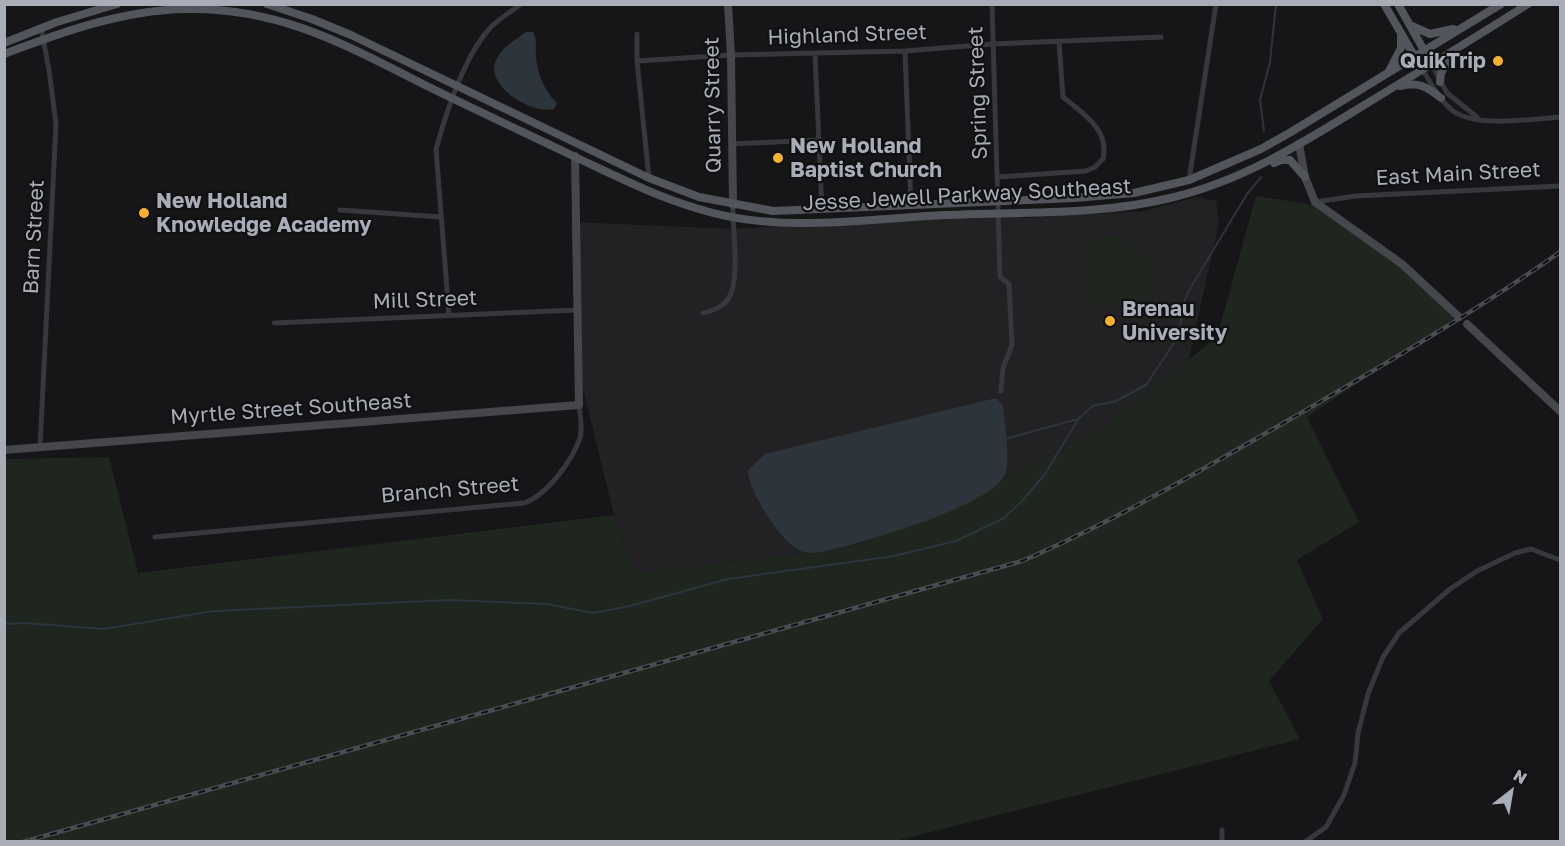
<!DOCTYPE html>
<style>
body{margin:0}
#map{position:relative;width:1565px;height:846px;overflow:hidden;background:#161618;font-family:"Golos Text",sans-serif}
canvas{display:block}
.frame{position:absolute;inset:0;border:6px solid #a8adb8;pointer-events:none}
.north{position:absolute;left:1481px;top:762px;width:60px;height:60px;-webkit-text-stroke:4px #111113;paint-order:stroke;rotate:31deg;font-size:16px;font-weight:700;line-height:24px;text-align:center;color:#a8adb8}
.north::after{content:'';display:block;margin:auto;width:21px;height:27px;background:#a8adb8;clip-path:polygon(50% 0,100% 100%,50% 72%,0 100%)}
</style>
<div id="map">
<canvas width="1565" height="846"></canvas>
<div class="frame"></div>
<div class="north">N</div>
</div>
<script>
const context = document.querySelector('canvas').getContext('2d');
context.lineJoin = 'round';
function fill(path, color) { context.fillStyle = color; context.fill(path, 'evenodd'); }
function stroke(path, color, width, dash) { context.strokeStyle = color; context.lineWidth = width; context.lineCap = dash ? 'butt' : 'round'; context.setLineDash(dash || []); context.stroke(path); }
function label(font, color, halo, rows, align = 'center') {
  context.font = font + ' "Golos Text",sans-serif'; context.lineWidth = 4.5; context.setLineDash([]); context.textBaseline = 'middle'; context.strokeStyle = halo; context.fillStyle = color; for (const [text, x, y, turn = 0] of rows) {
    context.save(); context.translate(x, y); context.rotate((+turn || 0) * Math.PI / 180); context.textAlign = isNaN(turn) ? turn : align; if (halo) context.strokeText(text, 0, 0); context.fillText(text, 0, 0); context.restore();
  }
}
const built = new Path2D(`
 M1197,197L1216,201L1219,222L1189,359L1104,426L1011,475L852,547L635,574L614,515L579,372L571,222L735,229L1023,208V218L1144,211Z`);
const green = new Path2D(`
 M1256,196L1329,207L1462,314L1307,417L1359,522L1297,560L1323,619L1269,681L1300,739L895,841H5L4,459L109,457L138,573L614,515L635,574L852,547L1011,475L1104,426L1217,337Z
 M1109,236C1143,244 1166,270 1144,304L1090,302L1086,297L1084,243L1093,238Z`);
const water = new Path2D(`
 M526,32H533C538,41 535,45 536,55C536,71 545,92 557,103L554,109C533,115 484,86 496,60C502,47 515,40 526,32Z
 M996,398L1003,405C1004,422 1011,459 1005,474C992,507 857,544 822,552C814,553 807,554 799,550C780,541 748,490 748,470L765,454Z`);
const stream = new Path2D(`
 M1264,131L1260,100L1270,62L1276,4
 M1005,439L1078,419
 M4,624L24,623L104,629L214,611L449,600L547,604L593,613L630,606L728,579L894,556L956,541L1004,518L1023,500L1045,474L1079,418L1093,406L1116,401L1146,385L1178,337L1185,299L1191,287L1247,194L1261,177`);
const street = new Path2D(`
 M992,4L1000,277L1009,284L1012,345L1003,368L1001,391
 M637,34V61L649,178
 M905,51L911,206
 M815,54L822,210
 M637,61L731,55L905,51L992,44L1161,37
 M1431,63L1447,93L1477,117
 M1422,69C1431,83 1439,100 1453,111C1477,128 1532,119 1560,117
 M732,144L818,140
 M998,177L1086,171L1095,167L1103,159C1110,129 1082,113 1063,97L1059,41
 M1189,180L1216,4
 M1315,202L1356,196L1560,186
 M340,210L441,217
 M703,313C713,310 722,308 728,299C741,281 732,229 733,205
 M449,315L436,149C446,113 465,54 491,27C500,18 512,11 521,4
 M274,323L577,310
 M40,447L56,124L49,70L41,28
 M155,537L524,503C547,495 572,461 580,438C583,428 580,415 579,405
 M1222,842V830
 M1305,842L1326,827L1344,795L1355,763L1358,733L1368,694L1383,657L1399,633L1450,589L1477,571L1515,553L1531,549L1560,560`);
const secondary = new Path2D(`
 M728,4L731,55L733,205
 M1299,144L1305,177L1315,202L1402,264L1459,317
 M1467,324L1560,411
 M4,450L579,405L575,156`);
const primary = new Path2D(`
 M267,4L312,19L351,35L649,178L699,197L773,211L1074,198L1134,193L1189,180L1261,149L1291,132L1501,4
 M1384,4L1422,69
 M1398,4L1431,63
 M1412,26L1430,34L1453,29
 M4,43L57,22L117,4
 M4,54C62,32 123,10 186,9C282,7 349,47 431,88C478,111 525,133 571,155C614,175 654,196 699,209C772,232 851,221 926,216C1007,211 1092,217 1170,198C1240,182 1301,144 1361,107C1417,73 1473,39 1528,4
 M1389,71L1401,48V33
 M1440,82L1441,73L1452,53
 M1400,86C1419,82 1426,86 1441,98
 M1274,163L1281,160H1290L1305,177`);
const rail = new Path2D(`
 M23,842L1022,561C1117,520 1205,468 1294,417C1385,364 1475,312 1560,252`);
const markers = [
 [1498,61,6,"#f2b134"],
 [778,158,6,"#f2b134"],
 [144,213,6,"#f2b134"],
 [1110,321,6,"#f2b134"]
];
const streetNames = [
 ["Highland Street",847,35,-2],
 ["Spring Street",978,93,-92],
 ["Quarry Street",713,105,-91],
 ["East Main Street",1458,174,-3],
 ["Jesse Jewell Parkway Southeast",967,195,-3],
 ["Barn Street",34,237,-87],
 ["Mill Street",425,300,-2],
 ["Myrtle Street Southeast",291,409,-4],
 ["Branch Street",450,490,-5]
];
const poiNames = [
 ["QuikTrip",1486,61,"right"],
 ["New Holland",790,146],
 ["Baptist Church",790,170],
 ["New Holland",156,201],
 ["Knowledge Academy",156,225],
 ["Brenau",1122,309],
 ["University",1122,333]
];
fill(built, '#222225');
fill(green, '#1e261f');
fill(water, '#2c353c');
stroke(stream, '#2c353c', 2);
stroke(street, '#37383d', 5);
stroke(secondary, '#45474d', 8);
stroke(primary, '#53555c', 8);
stroke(rail, '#4a4c52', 4.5);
stroke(rail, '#111113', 2, [7]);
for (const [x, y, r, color] of markers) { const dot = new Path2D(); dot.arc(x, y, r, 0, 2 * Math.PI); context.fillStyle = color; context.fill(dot); stroke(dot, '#111113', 2); }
label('21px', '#a8adb8', '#111113', streetNames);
label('bold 21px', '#a8adb8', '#111113', poiNames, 'left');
</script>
